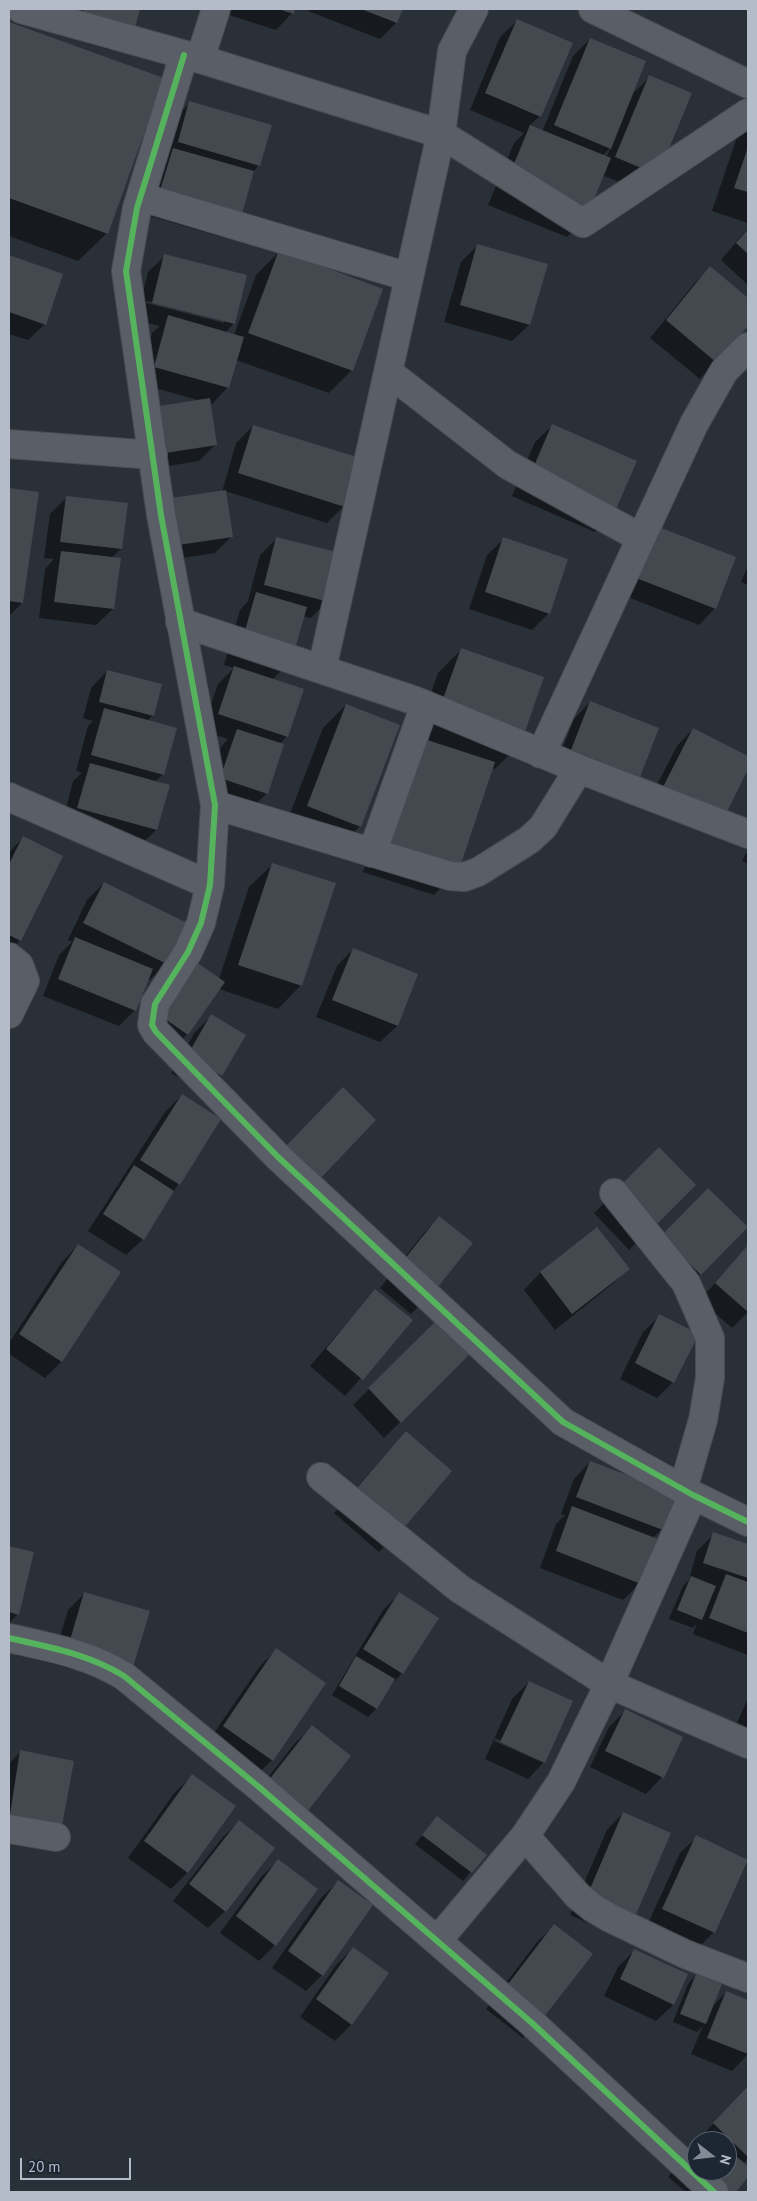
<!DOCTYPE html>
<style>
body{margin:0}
#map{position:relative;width:757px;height:2201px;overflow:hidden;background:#2a3038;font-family:"PT Sans",sans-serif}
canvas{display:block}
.frame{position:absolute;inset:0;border:10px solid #b4bcc9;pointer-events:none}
.north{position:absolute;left:687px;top:2131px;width:50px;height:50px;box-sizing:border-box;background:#1d2633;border:1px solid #59626f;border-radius:50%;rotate:106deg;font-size:14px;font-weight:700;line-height:20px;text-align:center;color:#b4bcc9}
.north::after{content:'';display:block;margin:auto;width:18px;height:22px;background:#848b96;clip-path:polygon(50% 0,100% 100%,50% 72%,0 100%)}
.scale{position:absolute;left:20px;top:2158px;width:111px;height:22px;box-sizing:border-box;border:2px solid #b4bcc9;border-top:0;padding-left:6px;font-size:15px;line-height:18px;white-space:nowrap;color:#b4bcc9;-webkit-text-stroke:4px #1d2633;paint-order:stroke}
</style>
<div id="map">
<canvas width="757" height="2201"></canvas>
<div class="frame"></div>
<div class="north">N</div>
<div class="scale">20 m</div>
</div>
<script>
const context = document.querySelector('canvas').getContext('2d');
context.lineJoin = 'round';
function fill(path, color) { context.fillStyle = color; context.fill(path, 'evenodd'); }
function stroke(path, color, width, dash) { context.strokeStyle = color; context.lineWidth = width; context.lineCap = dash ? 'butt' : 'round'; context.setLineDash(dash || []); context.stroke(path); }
const shadow = new Path2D(`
 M68,9H139L134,27L110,50L60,35Z
 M228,9H294L292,13L276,30L226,14Z
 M309,9H402L396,23L380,39L308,11Z
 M517,21L540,116L529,126L542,132L573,56L590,39L631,95L650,77L641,191L602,175L584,221L567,237L488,205L514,143L524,133L470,110L500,37ZM611,147L606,158L602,156Z
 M9,23L162,79L107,233L78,261L9,236Z
 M190,103L259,165L253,172L239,220L222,237L143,214L173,119Z
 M748,114V223L712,211L743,119Z
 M748,228V285L721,260Z
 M478,245L529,325L512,341L444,322L461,262Z
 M279,252L352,370L329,393L236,360L228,387L212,404L209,403L215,445L199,461L143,470L201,401L138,383L152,333L160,326L136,320L148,272L165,256L234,323L225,333L234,335L256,275ZM147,301L224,320V323L146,303Z
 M9,256L62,275L45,324L28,340L9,334Z
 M710,268L748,299V324L700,379L650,338L694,284Z
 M253,426L344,506L327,523L225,491L232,536L215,553L162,561L222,492L236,443Z
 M552,426L612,516L595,532L512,496L535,442Z
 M9,489L37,493L22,603L9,616Z
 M67,497L121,549L111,558L113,609L96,625L39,618L45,569L54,559L44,558L50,514Z
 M277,538L328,601L311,618L303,616L290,662L272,680L287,736L280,744L267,793L250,810L205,795L221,747L228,739L202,731L218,684L234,668L224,665L240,610L248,601L260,555Z
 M504,539L549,613L532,630L469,609L487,555Z
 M635,542L715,608L699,625L615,592Z
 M748,566V585L741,582Z
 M462,649L519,745L495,769L492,768L457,872L434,895L363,872L399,762L415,740L438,673Z
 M107,671L153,715L147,721L163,774L155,782L156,830L140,846L62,824L73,781L82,773L76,771L88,726L93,721L83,718L91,688Z
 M590,702L639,776L622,793L555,767L574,719Z
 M346,705L360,826L336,850L284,829L323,728Z
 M693,729L748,758V766L723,817L706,834L647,804L677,746Z
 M23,838L20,940L9,952V852Z
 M748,849V864L742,861Z
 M273,864L301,985L278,1009L219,989L187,1034L171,1051L143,1031L219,979L249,887Z
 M104,883L166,963L150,980L148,979L135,1010L119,1026L43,996L59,955L72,942L68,940L87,900Z
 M353,949L416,975L397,1026L380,1042L316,1017L337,966Z
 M211,1016L244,1035L221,1076L204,1092L171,1073L195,1032Z
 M182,1095L220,1119L143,1239L126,1255L88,1231L165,1112Z
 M659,1149L695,1185L629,1250L594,1213Z
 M439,1217L428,1297L411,1314L380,1288L423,1234Z
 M747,1227L684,1291L646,1253Z
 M597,1229L628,1268L611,1285L555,1330L524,1290L540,1273Z
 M78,1245L119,1272L61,1362L45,1378L9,1354V1343L62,1262Z
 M748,1246V1312L732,1328L700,1300Z
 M376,1290L411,1320L345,1396L310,1366Z
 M660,1316L673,1382L657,1398L620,1379L643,1332Z
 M440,1319L472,1351L384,1438L353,1405Z
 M406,1432L396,1535L379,1552L334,1513Z
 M590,1462L662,1529L653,1538L640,1583L623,1600L540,1568L556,1524L565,1515L561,1514L574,1479Z
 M714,1534L748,1546V1655L693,1634L697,1623L693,1628L669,1619L683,1586L689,1580L697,1551Z
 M9,1547L32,1553L18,1614L9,1623Z
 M85,1593L116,1682L52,1663L68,1610Z
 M399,1594L402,1673L389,1687L376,1709L368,1717L332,1695L383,1610Z
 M276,1650L272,1760L255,1777L207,1743L260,1666Z
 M529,1682L544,1762L528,1779L485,1759L512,1699ZM495,1738L539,1759V1761L494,1741Z
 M748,1698V1742L732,1734Z
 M625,1711L662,1777L646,1794L590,1767L609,1727Z
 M312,1727L349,1756L252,1798L295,1743Z
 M21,1751L9,1840V1764Z
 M192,1776L234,1806L187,1873L171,1889L128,1858L175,1792Z
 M623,1813L616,1935L570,1915L607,1830Z
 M437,1818L485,1855L463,1881L415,1844Z
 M239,1822L273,1849L225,1911L208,1928L173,1901L222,1838Z
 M697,1837L748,1861L714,1932L697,1949L647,1926L680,1853Z
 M278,1861L275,1945L259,1961L220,1933L261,1877Z
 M338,1882L322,1975L306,1991L272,1968L321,1898Z
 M554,1926L539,2021L523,2038L486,2009L537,1942Z
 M353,1949L351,2025L335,2041L300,2017L336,1965Z
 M635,1950L687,1975L673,2005L656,2021L604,1996L618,1967Z
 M696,1975L712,2007L726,1992L748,2001V2054L732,2071L691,2054L703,2026L697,2032L673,2022L688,1984Z
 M748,2087V2159L744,2163L748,2167V2175L735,2192H686L668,2177L697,2143V2171H727V2141H697Z`);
const building = new Path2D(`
 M84,9H140L135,28L83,12Z
 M278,9H295L294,14Z
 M361,9H403L397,23Z
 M517,19L573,43L541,117L485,93Z
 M9,22L164,78L108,234L9,198Z
 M590,38L646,61L611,149L554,125Z
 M649,75L692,93L658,175L615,157Z
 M189,101L272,125L260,166L178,142Z
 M530,125L611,158L585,221L504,188Z
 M748,147V192L734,188Z
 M173,148L254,171L240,221L158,197Z
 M748,229V254L736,243Z
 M477,244L548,264L530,325L460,305Z
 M279,250L383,289L353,371L248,333Z
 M164,254L247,275L235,324L152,303Z
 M9,255L63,274L46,325L9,312Z
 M710,266L748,298V326L717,363L666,320Z
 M168,315L244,337L229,388L154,367Z
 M210,398L217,445L159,454L153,407Z
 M552,424L637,461L613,516L528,480Z
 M253,425L360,458L345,507L238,473Z
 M9,488L39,492L23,603L9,601Z
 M226,490L233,537L178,545L171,498Z
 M66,496L128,503L122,549L60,542Z
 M651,524L736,557L716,609L631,576Z
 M276,537L341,553L329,602L264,585Z
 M503,537L568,559L550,614L485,592Z
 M61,551L121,558L114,609L54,602Z
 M256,592L307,607L291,663L240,648Z
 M461,648L544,677L520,746L437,716Z
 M234,666L304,689L288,737L218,714Z
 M107,670L162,684L154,716L99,702Z
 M590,701L659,728L640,777L571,750Z
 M346,704L400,725L361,827L307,806Z
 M104,708L177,728L164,775L91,755Z
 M693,728L748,756V769L724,818L663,787Z
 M237,729L284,744L268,794L220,778Z
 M421,738L495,762L458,873L385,849Z
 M90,763L170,785L157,830L77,808Z
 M23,836L63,856L21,941L9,935V864Z
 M272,863L336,883L302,986L238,965Z
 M104,882L187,923L167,964L83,923Z
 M75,937L153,969L136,1011L58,979Z
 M353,948L418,974L398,1026L332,1000Z
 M195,961L225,982L188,1035L158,1014Z
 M211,1014L246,1035L222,1076L187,1056Z
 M343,1087L376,1120L319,1180L285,1147Z
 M182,1094L221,1119L180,1185L140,1160Z
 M659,1147L696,1185L647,1234L610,1196Z
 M134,1165L174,1191L144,1240L103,1214Z
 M708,1188L748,1227L701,1275L661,1236Z
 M439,1216L473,1243L429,1298L395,1271Z
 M597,1227L630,1269L572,1314L540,1272Z
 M78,1244L121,1272L62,1362L19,1334Z
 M748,1245V1312L715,1283Z
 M375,1289L413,1320L363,1380L326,1349Z
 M659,1314L699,1334L674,1383L635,1363Z
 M440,1317L473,1351L401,1423L368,1388Z
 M406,1431L452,1471L397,1536L350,1496Z
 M590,1461L677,1494L663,1530L576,1497Z
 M572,1506L658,1539L641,1584L556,1551Z
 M713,1532L748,1544V1578L703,1563Z
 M9,1546L34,1552L19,1615L9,1612Z
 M726,1574L748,1582V1633L709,1618Z
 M691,1576L716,1586L702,1620L677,1610Z
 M84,1592L150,1611L133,1667L68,1647Z
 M399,1592L439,1618L403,1674L363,1649Z
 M276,1648L326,1683L273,1761L223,1726Z
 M356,1656L395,1679L377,1709L339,1686Z
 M529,1681L573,1701L545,1763L500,1742Z
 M625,1709L683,1737L664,1778L605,1751Z
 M312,1725L351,1756L307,1812L268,1781Z
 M20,1750L74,1761L61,1831L9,1821Z
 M192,1774L236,1806L188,1873L144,1841Z
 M623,1812L671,1833L634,1919L586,1898Z
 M437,1816L487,1855L472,1873L422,1835Z
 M239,1820L275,1848L226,1912L189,1884Z
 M696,1835L748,1860L715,1933L662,1909Z
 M278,1859L318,1889L276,1946L236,1916Z
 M338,1880L373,1905L323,1976L288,1951Z
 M554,1924L593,1954L540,2022L502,1992Z
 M353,1947L389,1973L352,2025L316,1999Z
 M634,1949L688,1974L674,2005L620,1979Z
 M696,1974L722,1984L706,2024L680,2014Z
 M726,1991L748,2000V2054L707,2038Z
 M748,2086V2157L713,2123Z
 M706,2132L718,2141H699Z
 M697,2143V2171H727V2149L748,2166V2177L736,2192H722L683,2160Z`);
const street = new Path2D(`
 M21,9L200,59
 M216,9L200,59L441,134L322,669
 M474,9L452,51L441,134L583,223L748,113
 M593,9L748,84
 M184,55L137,208L126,271L161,515L215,805L210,885L201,923L188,952L155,1004L152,1025L156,1032L278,1157L563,1422L693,1495L748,1522
 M141,197L409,277
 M388,372L508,465L641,538
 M9,444L153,455
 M180,622L416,701L579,769L748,834
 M541,754L694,424L724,371L748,347
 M9,797L210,885
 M215,805L450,876L464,877L478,872L529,840L543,827L579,769
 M372,853L425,705
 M9,957L19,965L25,981L9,1014
 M614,1193L686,1283L710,1338V1378L703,1420L683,1489
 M321,1477L460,1589L609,1684L748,1744
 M9,1638C49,1647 88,1654 124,1676L259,1787L532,2023L714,2192
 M9,1829L56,1837
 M525,1836L578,1896L593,1908L610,1918L685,1954L748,1978
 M437,1941L525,1836L561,1782L609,1684L693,1495`);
const cycleway = new Path2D(`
 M184,55L137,208L126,271L161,515L215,805L210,885L201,923L188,952L155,1004L152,1025L156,1032L278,1157L563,1422L693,1495L748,1522
 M9,1638C49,1647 88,1654 124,1676L259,1787L532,2023L714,2192`);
fill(shadow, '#0007');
fill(building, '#444950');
stroke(street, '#484c53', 30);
stroke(street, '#5a5e66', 28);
stroke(cycleway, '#56b35d', 6);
</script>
